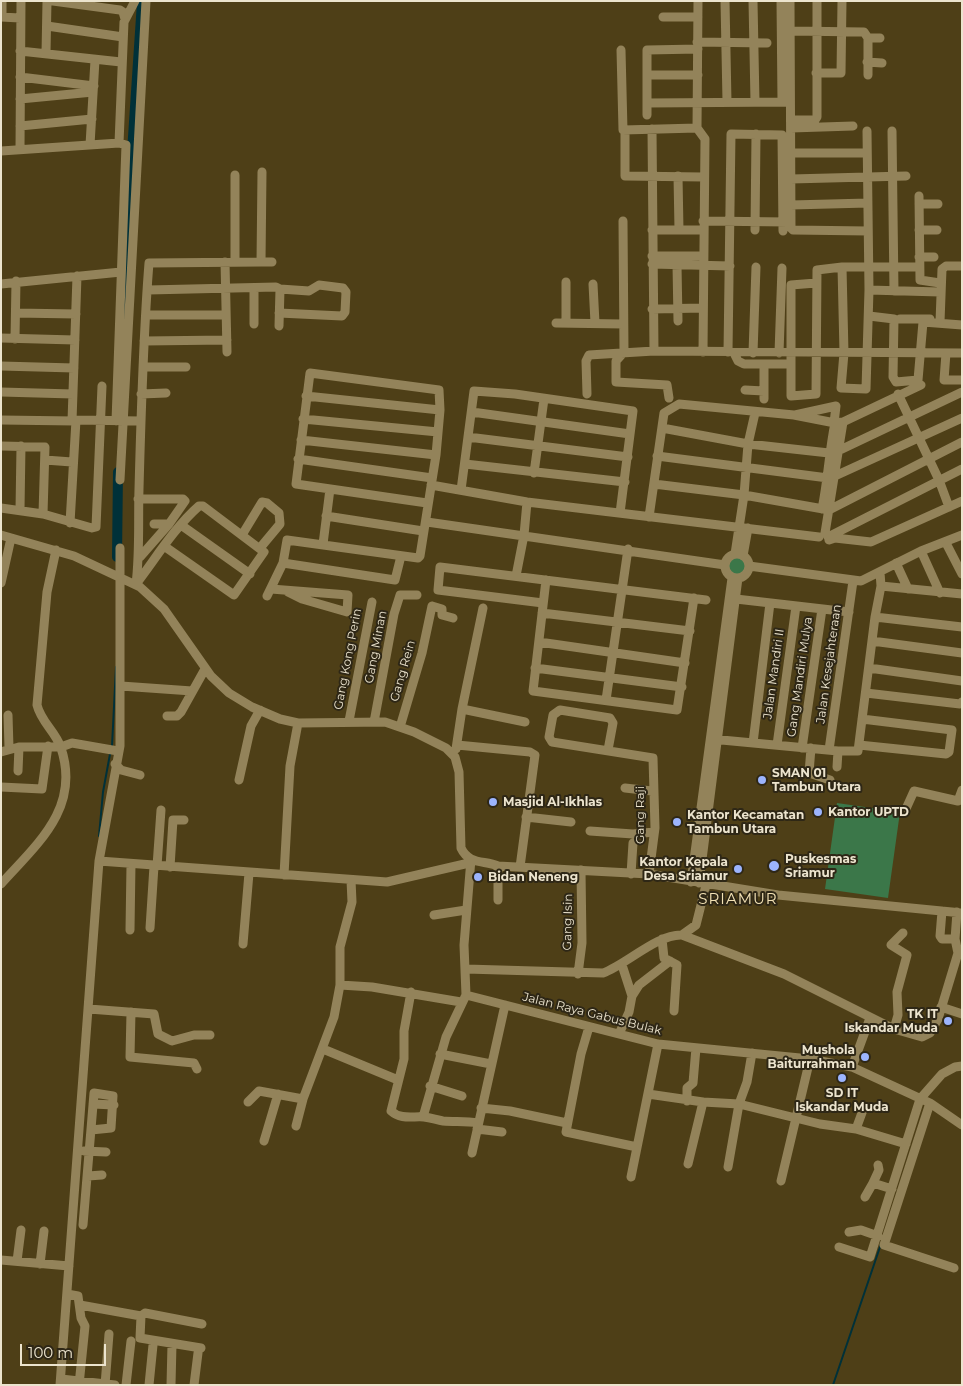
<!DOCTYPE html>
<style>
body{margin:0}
#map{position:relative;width:963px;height:1386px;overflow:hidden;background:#4e3f17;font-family:Montserrat,sans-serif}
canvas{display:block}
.frame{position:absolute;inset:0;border:2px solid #ece4ce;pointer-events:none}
.scale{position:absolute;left:20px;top:1344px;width:86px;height:22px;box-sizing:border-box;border:2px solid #ece4ce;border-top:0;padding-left:6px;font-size:15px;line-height:18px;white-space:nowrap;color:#ece4ce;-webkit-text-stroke:4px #2e2716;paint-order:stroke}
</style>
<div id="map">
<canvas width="963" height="1386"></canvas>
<div class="frame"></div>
<div class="scale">100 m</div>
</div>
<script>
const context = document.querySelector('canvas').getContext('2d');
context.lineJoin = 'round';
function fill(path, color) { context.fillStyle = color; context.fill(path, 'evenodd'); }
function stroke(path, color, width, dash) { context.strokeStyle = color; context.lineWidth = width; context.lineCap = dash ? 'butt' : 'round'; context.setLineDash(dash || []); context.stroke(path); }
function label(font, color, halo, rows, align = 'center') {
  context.font = font + ' Montserrat,sans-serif'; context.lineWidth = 4; context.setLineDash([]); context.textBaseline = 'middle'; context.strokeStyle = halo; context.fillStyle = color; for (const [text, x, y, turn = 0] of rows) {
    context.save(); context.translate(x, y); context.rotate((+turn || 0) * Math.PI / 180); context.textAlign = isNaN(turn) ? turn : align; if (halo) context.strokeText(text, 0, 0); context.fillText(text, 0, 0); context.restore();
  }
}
const green = new Path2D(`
 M739,527L748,528L746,558L749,570L740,578L729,576C721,566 727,562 731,554C735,547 736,535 739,527Z
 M837,803L900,812L888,898L825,889Z`);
const stream = new Path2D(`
 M112,746L116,667
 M99,836L103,792L110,754
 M833,1385L881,1244`);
const river = new Path2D(`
 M125,315L132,152L142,2
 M117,557L118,472`);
const minor = new Path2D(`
 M2,1V17
 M53,1L120,10L123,12L125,19
 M725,1L727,102
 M753,1L755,102
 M781,1L782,102
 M790,1L791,228L793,230L868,231
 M1,17L20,18
 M663,17H698
 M47,26L123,37
 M790,31L864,32L868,38V75
 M868,38H880
 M697,42L767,43
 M621,50L623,130L697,128L698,1
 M20,51L121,62
 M46,53L47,1
 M867,62L882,63
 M816,73H841L842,1
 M647,75H698
 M20,77L94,86
 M20,99L93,92
 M647,103L790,102
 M647,115V50L698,49
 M791,120H815L817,117V1
 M20,126L92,119
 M697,128L705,139L703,352
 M791,128L853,126
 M652,129L654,351
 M625,130V176L703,177
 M892,131L894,291
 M119,143L124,22L135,1
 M90,145L95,60
 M20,149L21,1
 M1,151L119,143L126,145L116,421
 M791,153H867
 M235,175V262
 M678,176L679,230
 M791,179L906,176
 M919,196L920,280L940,283
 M919,204H938
 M791,205L868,203
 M623,221L624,352L616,361V382L667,385L669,398
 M703,221L788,222
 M652,230H703
 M755,230L756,134
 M919,230H937
 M652,256H703
 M919,257H934
 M225,262L227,352
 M261,262H272
 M652,264L730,266
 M677,265L678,321
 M842,267L844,353L841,388L866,389L869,290L867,131
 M566,282V322
 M816,283L791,285V396L816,394L817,270L842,267H919
 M1,284L121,272
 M593,284L595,323
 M254,288V324
 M148,290L276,287L280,289L279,326
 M869,290L940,292
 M652,309L703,308
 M16,313L76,314
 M279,313L342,316L345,312L346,292L343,288L319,285L309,291L280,289
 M147,315H226
 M869,316L894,319L893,377L896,382L918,380L923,322L962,325
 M900,319H930
 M940,322L942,269L946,266H962
 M556,323L623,324
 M1,338L75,340
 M15,339L16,281
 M144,341L227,340
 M728,352L731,134L782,135L783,231
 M734,353L738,361L744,364H790
 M753,353L756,267
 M779,353L782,268
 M946,353L944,380H962
 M1,366L74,368
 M143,367H186
 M745,390L764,391
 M1,392L73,394
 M141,394L166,393
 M587,394L586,361L589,355L654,351L962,353
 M898,394L939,480L949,507
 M306,396L440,410
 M764,399V365
 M472,412L630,434
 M795,415L836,406L834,423
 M303,419L438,432
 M1,420L75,421
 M72,421L77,276
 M662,428L748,444L829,453
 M468,437L628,457
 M301,440L436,455
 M1,446L45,447L43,514
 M840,450L962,392
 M657,456L828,478
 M298,459L432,478
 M45,460L72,462
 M465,464L625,482
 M534,473L544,399
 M835,476L962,418
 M120,480L146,1
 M654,484L744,495L829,510
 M431,485L527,502L819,537
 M461,490L474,391L515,394L633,411L620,513
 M138,499H183L185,501L169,524L140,557
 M1,508L43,514L92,528L96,527L102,386
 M822,509C828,480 829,452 835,423
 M20,510L21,446
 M829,510L962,442
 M326,516L423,531
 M649,517L664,413L679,404L794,415L835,423L843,422L921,385
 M427,522L725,565
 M70,523L76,420L141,421
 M154,524H169
 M181,525L250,574
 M825,533L843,422
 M1,535L74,556L140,587L164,609L211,676L229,693L252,707L280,719L298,723L385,722L414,732L446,748L455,757L459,772L461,848C469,865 484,860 498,866L649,874L778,895L962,913
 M242,535L262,502L267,503L279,513L280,524L260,548
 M828,537L962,469
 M829,540L835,538L871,542L962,501
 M946,543L962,574
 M323,544L330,489
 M921,551L940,593
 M725 566a12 12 0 1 1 24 0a12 12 0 1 1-24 0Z
 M735,554L744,495L748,444L755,413
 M743,556L748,528
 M283,563L395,580L401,556
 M896,563L908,589
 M749,566L861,581L921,551L962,535
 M516,576L524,535L527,502
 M546,580L533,691L677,710L694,598
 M1,583L11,538
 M136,584C140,552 138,521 139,489C141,413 143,338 149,263L261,262L262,172
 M136,584C156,558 174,528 199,506H203L264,552L234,595L164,546
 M881,586L962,594
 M271,589L348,595L347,612L302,599L288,592
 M267,596L283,563L287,540L418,558L420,556L436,455L440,410L439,390L310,373L296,484L427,503
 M736,599L849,612
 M543,603L438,590L440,567L706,600
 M542,613L690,631
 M875,617L962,627
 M872,641L962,653
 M539,642L685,663
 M535,668L682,687
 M869,668L962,681
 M121,686L192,691
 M866,693L960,704L962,702
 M606,700L628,549
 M462,709L483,608
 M8,715L9,748
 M167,716H177L181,712L205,669
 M349,721L372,602
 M374,722L394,614L400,595H417
 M400,727L422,653L432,606L442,609V615L453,618
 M711,739L838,751H858L875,617L881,586L880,572
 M753,743L770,603
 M457,745L530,752L535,755L520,867
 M777,745L796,606
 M859,745L946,754L949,752L952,730L862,719
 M802,748L822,609
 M811,748L809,773L830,780
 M456,749L462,709L525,722
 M608,750L613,723L610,718L560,710L553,715L549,737L552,742L653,758L655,828L649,874
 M829,750L853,581
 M1,752L19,747H61L72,743L118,751
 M115,764L121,770L140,775
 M837,767L838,751
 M18,771L19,747
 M239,780L251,726L260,710
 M1,787L42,789L48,746
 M625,788L652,791
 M905,811L914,791L958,801L962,790
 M526,817L571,822
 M590,831L633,834L654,832
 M471,859L464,945L466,995L658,1044L810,1059L852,1067L930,1103L962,1125
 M99,861L387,882L469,863
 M157,866L161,810
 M170,867L173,820H184
 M631,874L633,843
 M284,875L290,766L298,723
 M691,882L732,578
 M699,883L738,578
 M1,884C37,844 81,808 61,748C56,732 41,722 37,705L47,592L56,550
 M498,900V866
 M942,911L940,936L942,939H955
 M434,915L466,910
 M150,928L154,866
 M130,930L131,864
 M682,935L696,925L706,885
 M662,939L664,958L677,965L674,1011
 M243,944L249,873
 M622,965L632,996
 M466,969L603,973C627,964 657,934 682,935L784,974L894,1029L922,1037L930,1033L938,1019L958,953L955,939L957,912
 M578,974L582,943L581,870
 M340,985L372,987L461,1002
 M411,992L404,1031V1059L391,1111C401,1120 413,1116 424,1117C431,1118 437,1120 443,1121C455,1122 466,1121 478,1123
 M941,1007L962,1014
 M89,1009L154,1014L158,1034L172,1041L194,1035H210
 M131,1012L130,1057L194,1063L197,1069
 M589,1027L581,1054L566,1132L637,1147
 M894,1029L898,1015L897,992L907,955L891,945L903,933
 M619,1034L629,1012L632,996L639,985L670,961
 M323,1049L398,1080
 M440,1054L491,1064
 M852,1067L870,1018
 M430,1086L462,1096
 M648,1094L703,1102
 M687,1101V1088L693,1083L696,1048
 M248,1102L259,1091L303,1099
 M930,1103L884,1245L954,1268
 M93,1104L114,1105
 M481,1108L510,1111L567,1123
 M423,1117L446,1037L466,995
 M296,1126L303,1099L334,1017L340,985V947L352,902L351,880
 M477,1129L502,1132
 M856,1129L863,1110
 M264,1141L278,1094
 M84,1151L106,1152
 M472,1153L505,1005
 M688,1164L703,1102L739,1104L820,1124L856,1129L906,1144
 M728,1167L739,1104L747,1082L752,1053
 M88,1176L102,1175
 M631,1177L658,1044
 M781,1181L810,1059
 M873,1183L879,1170L878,1165
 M865,1197L873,1183L892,1189
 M83,1225L94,1093L113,1096L111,1128L91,1130
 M849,1232L861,1230L878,1236
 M839,1247L870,1257L920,1099L942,1074L955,1067L962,1066
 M1,1260L69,1266
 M17,1261L21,1230
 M40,1264L44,1231
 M67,1294L78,1296L81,1318L85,1326L79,1385
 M80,1305L141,1316L145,1313L202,1324
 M141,1316L140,1338L201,1348
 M61,1379L115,1385
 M60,1385L99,861L120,746V548
 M105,1385L109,1334
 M126,1385L131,1341
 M149,1385L153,1345
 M171,1385L172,1344
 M194,1385L198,1353`);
const markers = [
 [762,780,5,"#9cb4fd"],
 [493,802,5,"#9cb4fd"],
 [818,812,5,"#9cb4fd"],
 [677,822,5,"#9cb4fd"],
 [774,866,6,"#9cb4fd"],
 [738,869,5,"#9cb4fd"],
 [478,877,5,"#9cb4fd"],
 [948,1021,5,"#9cb4fd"],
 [865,1057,5,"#9cb4fd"],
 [842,1078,5,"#9cb4fd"]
];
const streetNames = [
 ["Gang Minan",376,647,-79],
 ["Gang Kong Perin",348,659,-79],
 ["Jalan Kesejahteraan",829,664,-82],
 ["Gang Rein",403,671,-74],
 ["Jalan Mandiri II",774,674,-82],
 ["Gang Mandiri Mulya",800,677,-82],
 ["Gang Raji",640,815,-90],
 ["Gang Isin",568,922,-89],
 ["Jalan Raya Gabus Bulak",592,1014,14]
];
const poiNames = [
 ["SMAN 01",772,773],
 ["Tambun Utara",772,787],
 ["Masjid Al-Ikhlas",503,802],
 ["Kantor UPTD",828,812],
 ["Kantor Kecamatan",687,815],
 ["Tambun Utara",687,829],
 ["Puskesmas",785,859],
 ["Sriamur",785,873],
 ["Kantor Kepala",728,862,"right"],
 ["Desa Sriamur",728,876,"right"],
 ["Bidan Neneng",488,877],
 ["TK IT",938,1014,"right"],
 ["Iskandar Muda",938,1028,"right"],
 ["Mushola",855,1050,"right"],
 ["Baiturrahman",855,1064,"right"],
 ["SD IT",842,1093,"center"],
 ["Iskandar Muda",842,1107,"center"]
];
const quarterNames = [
 ["SRIAMUR",738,900]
];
fill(green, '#3b7749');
stroke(stream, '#003139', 2);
stroke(river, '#003139', 10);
stroke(minor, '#93835a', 9);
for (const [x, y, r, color] of markers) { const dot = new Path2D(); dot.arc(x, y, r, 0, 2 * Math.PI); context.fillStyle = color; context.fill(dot); stroke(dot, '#2e2716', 2); }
label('12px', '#ece4ce', '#2e2716', streetNames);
label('bold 12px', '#ece4ce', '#2e2716', poiNames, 'left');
context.letterSpacing = '1px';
label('15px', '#f3e2b5', '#2e2716', quarterNames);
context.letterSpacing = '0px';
</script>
